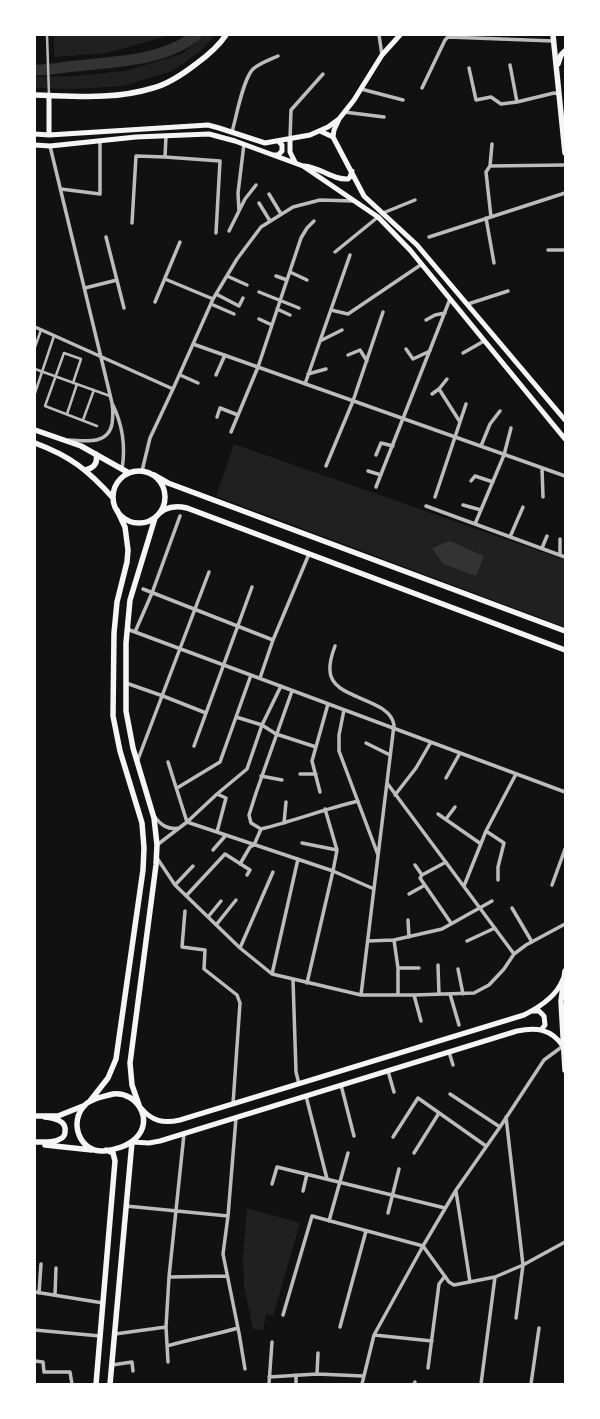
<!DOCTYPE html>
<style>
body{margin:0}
#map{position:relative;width:600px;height:1419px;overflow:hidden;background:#111;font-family:"Fira Sans",sans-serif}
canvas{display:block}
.frame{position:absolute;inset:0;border:36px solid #fff;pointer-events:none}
</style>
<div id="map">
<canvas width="600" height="1419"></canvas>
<div class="frame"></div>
</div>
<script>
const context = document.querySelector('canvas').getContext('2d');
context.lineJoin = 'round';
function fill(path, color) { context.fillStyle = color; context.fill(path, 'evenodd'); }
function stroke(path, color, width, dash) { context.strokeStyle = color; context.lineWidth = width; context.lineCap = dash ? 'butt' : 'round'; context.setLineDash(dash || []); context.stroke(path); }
const green = new Path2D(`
 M54,35H167L160,38L107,53L54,57Z
 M204,35H215L202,50L172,71L123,86L76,89L35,88V77L75,76L125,71L182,54Z
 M234,444L565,560V627L216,496Z
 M247,1208L300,1223L273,1316L266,1314L263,1330L253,1329L244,1286L243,1256Z`);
const water = new Path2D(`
 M450,541L484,556L476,576L443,564L432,548Z`);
const river = new Path2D(`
 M35,70C48,71 62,67 75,66C113,62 165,61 196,35`);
const pedestrian = new Path2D(`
 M47,35L49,95
 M35,347L41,330
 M35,369L110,396
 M73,383L81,359L64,353L45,406L97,426
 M35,393L54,336
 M67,414L77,384
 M83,420L94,390`);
const minor = new Path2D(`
 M379,35L382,55
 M510,65L517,102
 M469,68L476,100L491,97L501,104L517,102L554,93L559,94
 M422,88L445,40L448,37L553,41
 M361,89L403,100
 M344,112L384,117
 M232,132C236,118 243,79 253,69C260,63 269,60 278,56
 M290,139L291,110L323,74
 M50,146L112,403C123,425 126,445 122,469
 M165,157L220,161L216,233
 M490,166L492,144
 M61,189L100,194V141
 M269,194L281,214
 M259,203L270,221
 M239,211L238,193L244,144
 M383,213L415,200
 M491,217L486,172L490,166L565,165
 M486,218L494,263
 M132,223L136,156L165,157L166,136
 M229,231L245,199L256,185
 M106,237L124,308
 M429,237L565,193
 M548,250H565
 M335,252L378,217
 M290,272L307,280
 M227,276L247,285
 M276,276L287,280
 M165,279L213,299
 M85,288L117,280
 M259,292L299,308
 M216,294L239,306L243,298
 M155,302L180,242
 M211,304L234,314
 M468,304L508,291
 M277,309L290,315
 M331,310L348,314L422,264
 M259,319L272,325
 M426,320L435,315L445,313
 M35,327L173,389
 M320,341L342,330
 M193,344L565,476
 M406,349L413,359L430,351
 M463,353L484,341
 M348,355L360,350L367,361
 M308,374L326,369
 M180,375L198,383
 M216,375L225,355
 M305,384L350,255
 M439,389L460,422
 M432,394L439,389L447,379
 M217,417L220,408L238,415
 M231,432L258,367L301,238L307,228L314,221
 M69,440C85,441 108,445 112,424C113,417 113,410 112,404
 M481,446L490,424L500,411
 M376,455L381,443L393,446
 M326,466L353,401L383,312
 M542,468L543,497
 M142,471L150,438L173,389L213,299L237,259L261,227L293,207L320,200L354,201
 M368,471L381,475
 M471,481L475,476L493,482
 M376,487L450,299
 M435,497L466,404
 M463,505L481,510
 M426,506L565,557
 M475,524L504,455L511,428
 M510,537L523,507
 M560,539V555
 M542,548L547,536
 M143,589L273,640
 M127,629L565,792
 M135,632L152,593L180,516
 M335,646C332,654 329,663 330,671C331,700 390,697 394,725L361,995
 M260,678L273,640L309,554
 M126,683L163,696L206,713
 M344,710L339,735V751L378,855
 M236,717L262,725L276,734L316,747
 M366,743L390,755
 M194,746L252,587
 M137,762L209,572
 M168,762L187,822L333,871L374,889
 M300,774H316
 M261,776L282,780
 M446,778L460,753
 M387,783L514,954
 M177,788L220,762L251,675
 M320,792L312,761L328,704
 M217,794L226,798L217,832
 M395,795L416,768L431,742
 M438,814L481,844
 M154,816C161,825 167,830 179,828
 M446,819L455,807
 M284,823L286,802
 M261,829L251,823L249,815L256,793L292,691
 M261,829C293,821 325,809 358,801
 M486,831L504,843L498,867V880
 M302,843L337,850
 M157,845L187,822L217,794L247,769L262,725L281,686
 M213,850L226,835
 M157,858L175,885L240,948L272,974L361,995H414L474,993L489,985L504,969L514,954L526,945L565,924
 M446,862L422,875L420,878L451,923
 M240,864L250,847L254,845L261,829
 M415,865L422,875
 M175,885L193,866
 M552,885L565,849
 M464,886L486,831L516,774
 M409,894L425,885
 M186,896L225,854L250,870L247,875
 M512,908L532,942
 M185,911L182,947L205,950L204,969L237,995L240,1003L233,1104
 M208,917L221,901
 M408,920L409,937
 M216,925L236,900
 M394,940L398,968V995
 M368,941L394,940L442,929L492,901
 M467,941L495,928
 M240,948L273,872
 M438,965L439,994
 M398,968H419
 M458,969L463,994
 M272,974L298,859
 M293,980L296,1072L299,1084
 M307,983L333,871L337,850L325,809
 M450,994L459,1025
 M414,995L421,1021
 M449,1052L453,1065
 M388,1071L394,1092
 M341,1085L354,1136
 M450,1094L500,1127
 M306,1096L327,1179
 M506,1117L523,1265L516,1318
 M236,1118L228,1216L223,1254L239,1333L245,1369
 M393,1137L418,1098L486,1146
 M414,1153L439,1113
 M272,1184L277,1167L445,1208
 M303,1191L307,1174
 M456,1191L470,1282
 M126,1206L228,1216
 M388,1213L399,1169
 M329,1221L348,1153
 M169,1277L227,1276
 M35,1292L103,1303
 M39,1293L41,1264
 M55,1295L56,1268
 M283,1315L312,1216L423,1246L449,1282L454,1285L495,1277L523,1265L565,1242
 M340,1327L366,1231
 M35,1330L100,1336
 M115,1334L166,1327
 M374,1335L432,1341
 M167,1346C191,1339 214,1335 238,1328
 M35,1361L43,1362L44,1372H70L72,1384
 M168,1362L166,1327L169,1277L184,1134
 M112,1365L132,1362L133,1371
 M428,1368L439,1284L445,1276
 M317,1374L318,1353
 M269,1377L317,1374L363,1376
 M269,1384L272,1342
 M296,1384V1375
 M362,1384L374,1335L423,1246L456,1190L500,1127L544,1060L563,1046
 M414,1384L415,1382
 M481,1384L495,1277
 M531,1384L539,1328`);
const secondary = new Path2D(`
 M49,95V135
 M320,131L333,137L364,196L417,245L565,420
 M35,134L49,135L208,125L219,128L265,143L310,135L328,127L339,119
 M333,137L334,130L339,119L354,100L382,55L400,35
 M290,139V152L295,162
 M35,145L50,146L136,137L209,134L235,141L303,166L378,217L410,250L565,439
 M274,155H278L282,151V145L278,141
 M304,166C320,167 332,180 348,179L350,177L352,171
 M531,1011H539L544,1016L545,1025L541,1030
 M141,1108C152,1121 163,1124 180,1120L524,1015C540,1007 557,996 563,979
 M132,1142L149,1143L160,1141L517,1031C537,1027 551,1029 563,1046`);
const primary = new Path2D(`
 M35,95C75,96 114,100 153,88C169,84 183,74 196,64C207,56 218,47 226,35
 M35,430L81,446L129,473
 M35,443C70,456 88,470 113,498
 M85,470C94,468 98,463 96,454
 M113 497a26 26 0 1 1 52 0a26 26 0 1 1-52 0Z
 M154,475L168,483L565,631
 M113,1094C137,1091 155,1121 135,1139C128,1146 114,1150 104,1151C80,1153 68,1122 85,1105C92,1098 103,1097 113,1094Z
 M90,1101L108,1078L116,1059L143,870L144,848L142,823L120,751L113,716L114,633L117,602L127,562L128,550L125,527L117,510
 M139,1105L132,1085L130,1063L156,865L157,845L154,818L133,748L126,711V643L130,600L155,518C163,507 175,505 187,508L565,650
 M35,1116H58L83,1106
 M35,1142C42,1142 54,1143 60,1139C63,1138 65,1135 65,1132C67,1120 53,1118 45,1117
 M45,1145L92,1150
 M96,1384L115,1161L113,1153L106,1150
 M110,1384L132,1142`);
const trunk = new Path2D(`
 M553,35L565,153
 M558,64L561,55L565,51
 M565,971L561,1001L565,1070`);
fill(green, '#202020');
fill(water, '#333');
stroke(river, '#333', 11);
stroke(pedestrian, '#bcbcbc', 2.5);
stroke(minor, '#bcbcbc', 3.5);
stroke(secondary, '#f5f5f5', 5);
stroke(primary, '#f5f5f5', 5.5);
stroke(trunk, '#f5f5f5', 5.5);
</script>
